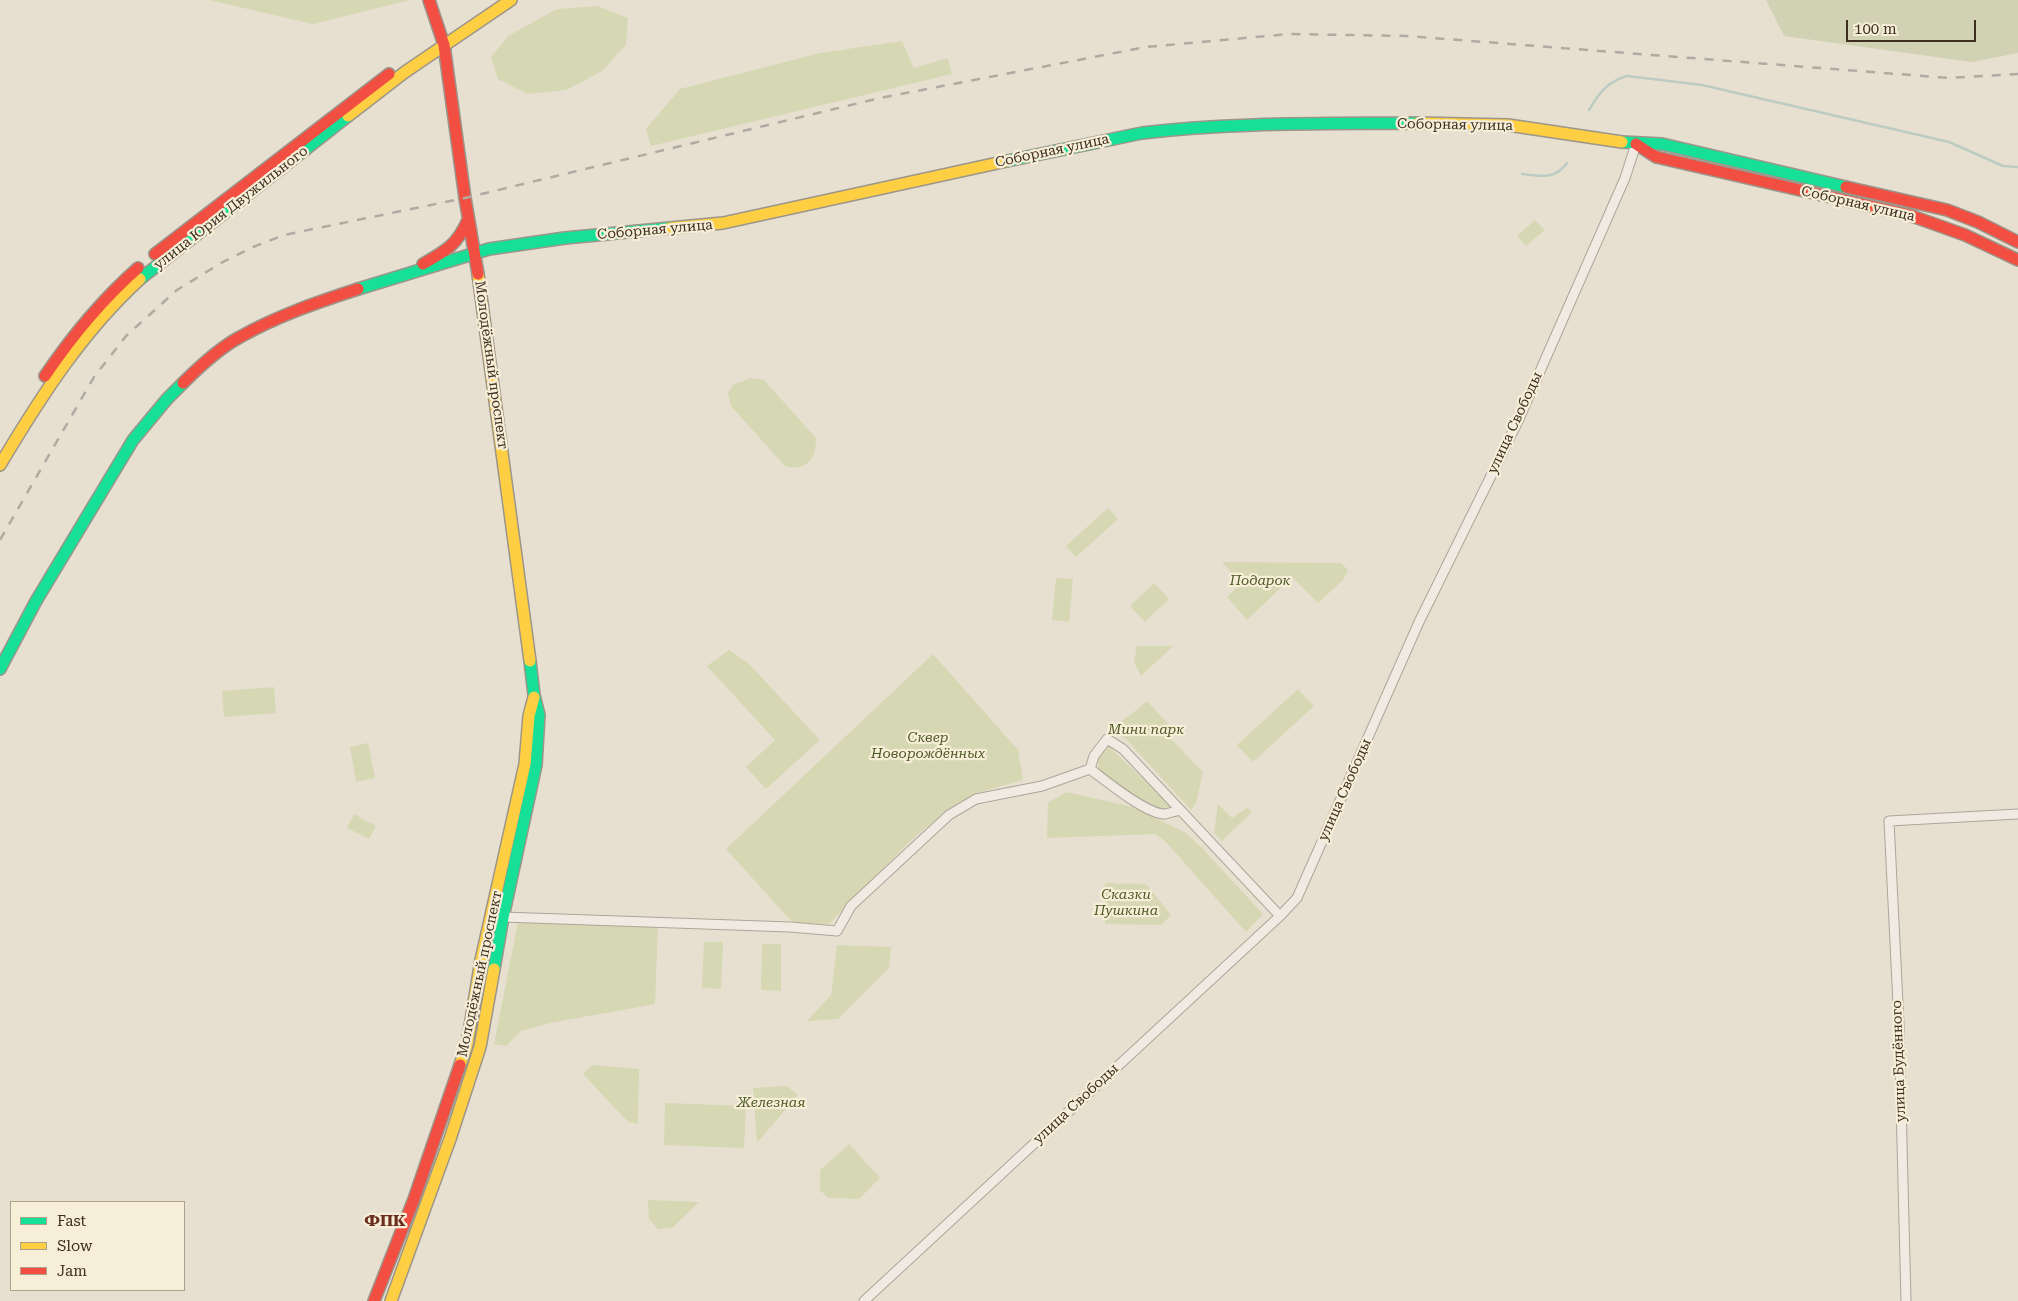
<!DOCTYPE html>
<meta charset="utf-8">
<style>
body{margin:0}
#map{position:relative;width:2018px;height:1301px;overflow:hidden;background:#e7e0d1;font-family:"Roboto Serif",serif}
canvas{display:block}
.legend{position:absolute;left:10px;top:1201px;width:175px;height:90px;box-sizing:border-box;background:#f7eed8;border:1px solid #ada18e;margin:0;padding:6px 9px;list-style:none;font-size:15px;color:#3d2e20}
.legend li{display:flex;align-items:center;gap:10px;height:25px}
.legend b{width:25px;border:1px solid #ada18e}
.scale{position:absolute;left:1846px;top:20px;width:130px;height:22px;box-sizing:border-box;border:2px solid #3d2e20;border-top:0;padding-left:6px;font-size:15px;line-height:18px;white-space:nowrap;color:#3d2e20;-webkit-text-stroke:4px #f7eed8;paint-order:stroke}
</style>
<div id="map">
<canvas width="2018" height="1301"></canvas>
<ul class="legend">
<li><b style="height:6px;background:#16e098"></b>Fast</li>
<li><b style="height:6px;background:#ffcf43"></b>Slow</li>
<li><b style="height:6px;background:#f24e42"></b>Jam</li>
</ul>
<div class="scale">100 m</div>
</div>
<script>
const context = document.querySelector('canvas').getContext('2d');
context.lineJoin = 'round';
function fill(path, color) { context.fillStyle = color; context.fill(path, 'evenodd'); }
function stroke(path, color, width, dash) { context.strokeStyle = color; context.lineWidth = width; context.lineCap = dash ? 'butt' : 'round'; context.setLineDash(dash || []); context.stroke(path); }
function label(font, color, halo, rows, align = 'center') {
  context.font = font + ' "Roboto Serif",serif'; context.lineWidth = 4.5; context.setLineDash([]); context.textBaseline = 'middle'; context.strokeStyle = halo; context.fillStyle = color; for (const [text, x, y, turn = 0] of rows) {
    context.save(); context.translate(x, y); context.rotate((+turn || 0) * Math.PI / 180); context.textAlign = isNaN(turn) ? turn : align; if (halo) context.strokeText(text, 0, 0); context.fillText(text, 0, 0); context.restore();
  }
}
const green = new Path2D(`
 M209,0H410L313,24Z
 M597,6L628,18L626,45L602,71L566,90L527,94L498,79L491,57L508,36L557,9Z
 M902,41L914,68L948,58L952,74L651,146L646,129L680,89L820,53Z
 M1535,220L1545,230L1526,246L1517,236Z
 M750,378L764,380L816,438C816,459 807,472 785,466L731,406L728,393L733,385Z
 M1108,508L1118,519L1076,557L1066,546Z
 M1222,562L1341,563L1348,570L1343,580L1318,603L1292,577L1247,620L1227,597L1241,583Z
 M1056,578L1073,579L1069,622L1052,620Z
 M1154,583L1169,599L1145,622L1130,606Z
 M1137,646H1173L1141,676L1134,662Z
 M729,650L749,664L820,740L766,789L746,767L775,740L707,666Z
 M933,654L1018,750L1023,780L977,793L948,809L907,844L829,924L793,923L726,849Z
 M274,687L276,713L224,717L222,691Z
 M1298,689L1314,706L1253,762L1237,745Z
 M1147,701L1170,726L1172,740L1203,772L1196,804L1191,810L1125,738L1109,731C1121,721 1135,712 1147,701Z
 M368,743L375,778L356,782L350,747Z
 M1108,745L1112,750L1174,808C1170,809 1165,811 1162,811C1146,810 1111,780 1098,770V757Z
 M1066,792L1133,807L1186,833L1202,848L1263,914L1246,932L1165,841L1155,834L1047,838L1048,803Z
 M1218,804L1232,818L1247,808L1252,812L1222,841L1214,833Z
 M354,814L376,826L369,839L347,828Z
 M1105,883L1146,884L1171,915L1161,925L1105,924Z
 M519,917L658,922L655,1004L550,1023L521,1031L506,1046L494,1044Z
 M704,942H723L721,989L702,988Z
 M762,944H781V991L761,990Z
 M837,945L891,947L889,968L838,1019L807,1021L831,995Z
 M592,1065L639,1069L638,1124L628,1122L583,1074Z
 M787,1086L798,1095L757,1143L753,1088Z
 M665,1103L746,1106L744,1148L664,1145Z
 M849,1144L880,1178L859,1199L828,1198L820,1190V1170Z
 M648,1200L699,1202L672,1228L658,1229L649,1219Z`);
const cemetery = new Path2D(`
 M1766,0H2018V53L1972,62L1784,36Z`);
const stream = new Path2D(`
 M1589,110C1599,93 1607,82 1627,76L1702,85L1949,142L2003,166L2018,167
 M1522,174C1541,176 1555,180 1567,163`);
const street = new Path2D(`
 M1090,769L1094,756L1107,739L1123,749L1280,916
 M1090,769C1105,780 1147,815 1165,814C1170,813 1175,811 1180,810
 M503,917L790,927L837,931L851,906L949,815L976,799L1042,786L1090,769
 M864,1301L1280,916L1297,898L1419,622L1519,419L1625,178L1636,144
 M1906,1301L1899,1024L1889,821L2018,814`);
const fast = new Path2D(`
 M1622,142L1662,144L1846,187
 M1007,161L1142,133C1233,122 1326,124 1418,123
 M140,279L348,116
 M358,289L489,249L565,238L670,228
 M0,669L36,601L133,440L167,399L183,383
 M494,969L503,917L536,765L539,715L534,695L530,661`);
const slow = new Path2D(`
 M348,116L405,72L511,0
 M1418,123L1508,125L1622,142
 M670,228L723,223L1007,161
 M478,274L530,661
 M0,465C40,398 82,332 140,279
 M460,1065L467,1045L481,960L525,764L529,716L534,697
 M391,1301L450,1139L480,1047L494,969`);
const jam = new Path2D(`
 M429,0L444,45L465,198L478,274
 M1636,144L1656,157L1909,215L1965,235L2018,260
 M1846,187L1947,210L1978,222L2018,242
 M155,254L389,74
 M423,264C446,251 457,245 468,220
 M45,376C72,336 102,300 138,268
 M183,383C200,366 219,348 240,337C277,316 318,302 358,289
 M374,1301L414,1199L460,1065`);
const rail = new Path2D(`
 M0,540L94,377L126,336L177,290L221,263L253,247L284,235L465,198L880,98L1146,47L1289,34L1407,36L1949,78L2018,74`);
const streetNames = [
 ["Соборная улица",1455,125,1],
 ["Соборная улица",1052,151,-12],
 ["Соборная улица",1858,204,13],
 ["улица Юрия Двужильного",231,208,-38],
 ["Соборная улица",655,230,-5],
 ["Молодёжный проспект",491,365,82],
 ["улица Свободы",1515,423,-65],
 ["улица Свободы",1345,790,-66],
 ["Молодёжный проспект",480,974,-78],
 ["улица Будённого",1899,1061,-92],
 ["улица Свободы",1076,1104,-43]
];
const parkNames = [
 ["Подарок",1260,581],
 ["Мини парк",1146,730],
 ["Сквер",928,738],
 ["Новорождённых",928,754],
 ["Сказки",1126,895],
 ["Пушкина",1126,911],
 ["Железная",771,1103]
];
const quarterNames = [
 ["ФПК",385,1221]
];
fill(green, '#d6d7b3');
fill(cemetery, '#d1d1b3');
stroke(stream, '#bcccc2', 2.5);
stroke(street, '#ada599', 11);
stroke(fast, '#9c958a', 14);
stroke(slow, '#9c958a', 14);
stroke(jam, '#9c958a', 14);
stroke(street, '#efebe3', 9);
stroke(fast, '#16e098', 11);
stroke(slow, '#ffcf43', 11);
stroke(jam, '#f24e42', 11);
stroke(rail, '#afaaa2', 2.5, [9, 9]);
label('14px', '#3d2e20', '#f7eed8', streetNames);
label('italic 14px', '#4d5a26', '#f7eed8', parkNames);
label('bold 16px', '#6b2e1e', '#f7eed8', quarterNames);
</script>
